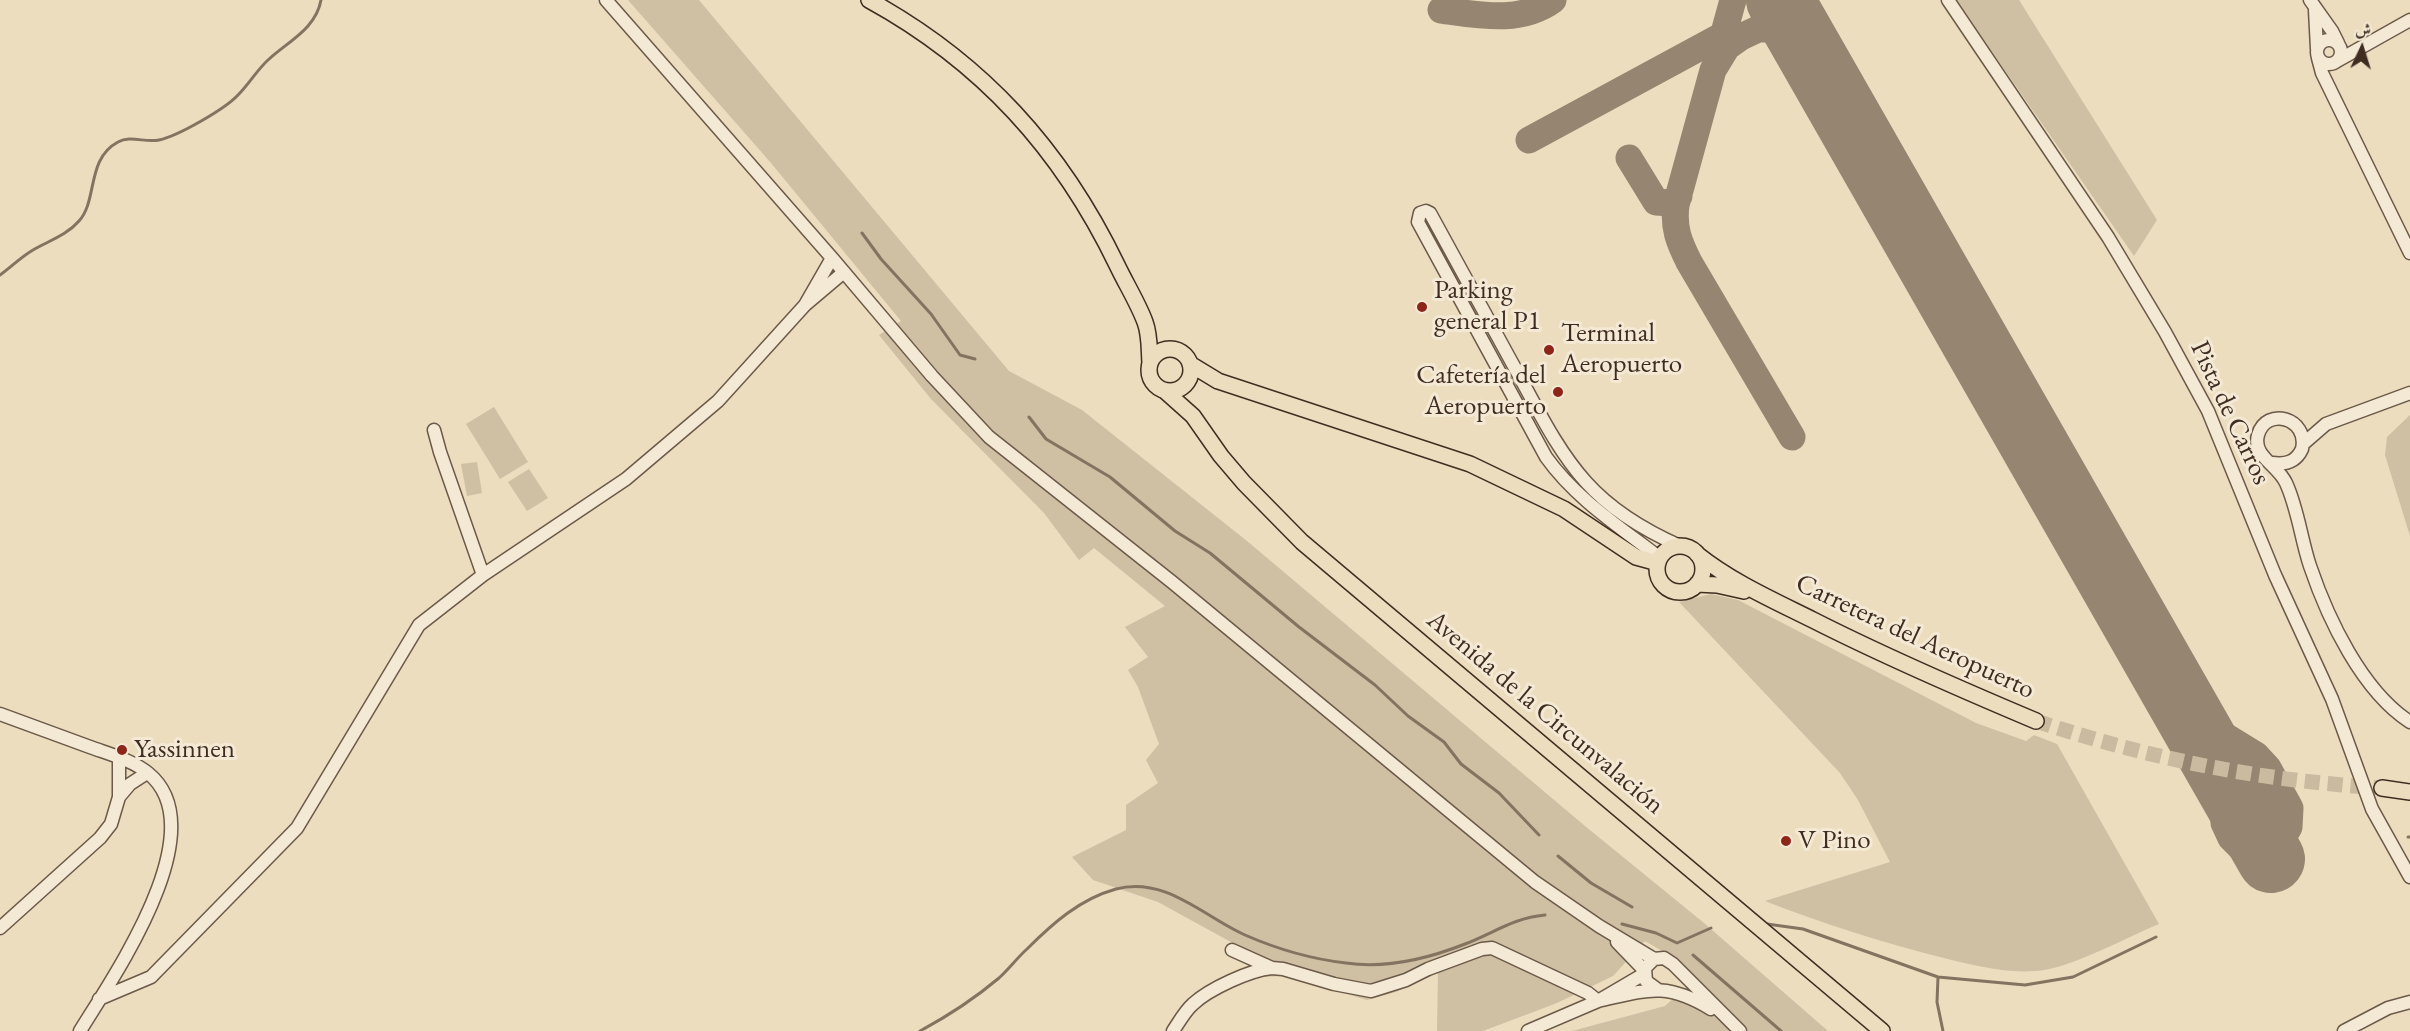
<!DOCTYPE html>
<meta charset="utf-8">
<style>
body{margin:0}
#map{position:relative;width:2410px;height:1031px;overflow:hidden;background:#ecddbe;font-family:"EB Garamond",Amiri,serif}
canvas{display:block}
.north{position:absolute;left:2332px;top:18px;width:60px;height:60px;-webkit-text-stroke:4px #f3e9d5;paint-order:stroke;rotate:4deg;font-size:16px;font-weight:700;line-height:24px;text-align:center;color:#402d22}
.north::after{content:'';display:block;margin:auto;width:21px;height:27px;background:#402d22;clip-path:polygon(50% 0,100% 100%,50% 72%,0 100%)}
</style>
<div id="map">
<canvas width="2410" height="1031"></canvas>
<div class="north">ش</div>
</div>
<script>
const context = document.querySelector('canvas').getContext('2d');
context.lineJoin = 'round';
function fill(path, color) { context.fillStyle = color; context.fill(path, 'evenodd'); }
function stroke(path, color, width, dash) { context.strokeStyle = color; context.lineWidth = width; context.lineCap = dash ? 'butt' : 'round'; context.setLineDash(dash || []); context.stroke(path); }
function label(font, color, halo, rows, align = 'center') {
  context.font = font + ' "EB Garamond",serif'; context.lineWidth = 6; context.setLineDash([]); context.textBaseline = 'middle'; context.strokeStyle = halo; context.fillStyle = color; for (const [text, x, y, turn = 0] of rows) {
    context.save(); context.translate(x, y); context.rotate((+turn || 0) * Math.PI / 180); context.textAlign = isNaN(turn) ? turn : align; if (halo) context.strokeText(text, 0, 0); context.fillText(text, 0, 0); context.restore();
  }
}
const green = new Path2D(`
 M628,0H699L1009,371L1082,410L1247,541L1585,826L1704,923L1828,1031H1572L1665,1006L1695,979L1662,951L1645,941L1613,976L1557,1003L1483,1031H1437L1438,973L1396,992L1367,1000L1287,976L1257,977L1240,947L1158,902L1093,880L1072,857L1126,830V805L1158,783L1146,760L1159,744L1138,687L1128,670L1148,657L1125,627L1165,606L1094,548L1079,560L1044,513L931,399L879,335L901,321L771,163Z
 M1956,0H2019L2157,220L2134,256Z
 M494,407L528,462L500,479L466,424Z
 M2410,415V536L2385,455L2387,437Z
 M477,462L482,493L467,496L461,464Z
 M529,469L548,498L527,511L508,482Z
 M1711,594L1738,600L1976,723L2026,741L2034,735L2057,744L2159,924C2125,938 2079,964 2044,970C2011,975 1976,966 1944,958C1884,943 1824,924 1765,901L1890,862L1858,800L1840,773L1679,602Z`);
const stream = new Path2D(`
 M862,233L881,259L931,314L960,355L975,359
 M0,275C11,267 21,257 33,250C48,241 66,236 79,221C98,200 86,159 118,142C130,135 146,143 159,140C178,136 225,109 238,95C249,84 257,70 268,60C287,42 316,29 321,0
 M1029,417L1046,439L1110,477L1175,531L1210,553L1299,627L1375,685L1408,716L1444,742L1461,764L1499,793L1539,835
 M2408,837H2410
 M1558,856L1591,883L1632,907
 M1622,924L1656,933L1677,943L1711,928
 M1767,924L1803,929L1938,977L2025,985L2073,977L2156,937
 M1693,955L1781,1031
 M1938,977L1937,1002L1943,1031
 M920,1031C948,1016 974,999 999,978C1009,969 1017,958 1027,949C1053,923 1080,899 1116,889C1166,876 1204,917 1245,935C1277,949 1311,959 1346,963C1386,969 1427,959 1465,944C1494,933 1513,918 1545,915`);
const taxiway = new Path2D(`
 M1441,10C1479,15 1520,24 1553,0
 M1719,51L1733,0
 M1529,140L1723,35
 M1629,158L1656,202L1671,203L1679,196
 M1792,437L1689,262C1679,242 1673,228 1676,205L1713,70L1727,47L1741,37L1758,29H1775L1800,42L1810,54
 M2172,686L2194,717L2256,755L2268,768L2290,808L2289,827L2281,841L2261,851L2251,850L2240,847L2231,838L2224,823L2227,782`);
const runway = new Path2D(`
 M1780,0L2271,859`);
const majorTunnel = new Path2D(`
 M2036,721C2154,760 2258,780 2382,788`);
const minor = new Path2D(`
 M606,0L832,258L932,376L989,437L1172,582L1535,882L1599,926L1654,959
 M1948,0L2108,237L2165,332L2208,411L2275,575L2332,699L2372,809L2410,877
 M2310,0L2332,31L2338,43
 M2315,10L2317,49
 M2317 52a12 12 0 1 1 24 0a12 12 0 1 1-24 0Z
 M2318,58L2322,73L2410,253
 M2337,61L2410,20
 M832,258L805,305L844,272
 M434,430L440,452L483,575
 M2303,444L2326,424L2410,393
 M2272,463C2286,465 2296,462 2302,449C2309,418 2266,406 2258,435C2252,456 2278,465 2286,483C2298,509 2301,539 2310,566C2328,619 2362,691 2410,722
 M1660,558C1620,527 1576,499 1546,457L1418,222L1420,213L1426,211L1430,213C1459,265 1487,318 1516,370C1537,408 1557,450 1586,482C1612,511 1646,531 1680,546
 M0,714C30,725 60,736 90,747C109,754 132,760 148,773C217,829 113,977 80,1031
 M119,758V797L130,784L147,773
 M0,928L100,838L111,824L119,797
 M1617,942L1645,971
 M1232,950L1272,968L1283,969L1334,984L1371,991L1406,980L1428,969L1482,949L1492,948L1588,993L1598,1001
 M1657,989L1646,981L1645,968L1654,959L1664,958L1673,964L1740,1031
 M99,999L151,977L297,828L419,625L483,575L626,479L718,401L805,305
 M1598,1001C1647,990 1665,981 1711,1009
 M1173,1031C1179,1022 1185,1011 1193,1004C1209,989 1250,970 1272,968
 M1528,1031L1598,1001L1644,974
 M2344,1031L2388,1008L2410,1002`);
const major = new Path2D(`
 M869,0C982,62 1061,149 1117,265C1126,284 1138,303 1145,322C1150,335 1149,350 1150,363
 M1149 370a21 21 0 1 1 42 0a21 21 0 1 1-42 0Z
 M1190,364L1218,381L1470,464L1564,509L1636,557L1658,563
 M1165,391L1193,416L1221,456L1244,483L1302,542L1882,1031
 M1657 569a23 23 0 1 1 46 0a23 23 0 1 1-46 0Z
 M1697,554C1732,582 1773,600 1813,620C1886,657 1960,689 2036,721
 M1697,584L1717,585L1744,591
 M2382,788L2410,792`);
const markers = [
 [1422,307,6,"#8f2418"],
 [1549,350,6,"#8f2418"],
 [1558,392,6,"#8f2418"],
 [122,750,6,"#8f2418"],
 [1786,841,6,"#8f2418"]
];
const poiNames = [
 ["Parking",1434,291],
 ["general P1",1434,322],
 ["Terminal",1561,334],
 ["Aeropuerto",1561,365],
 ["Cafetería del",1546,376,"right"],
 ["Aeropuerto",1546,407,"right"],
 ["Yassinnen",134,750],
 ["V Pino",1798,841]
];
const streetNames = [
 ["Pista de Carros",2230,413,65],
 ["Carretera del Aeropuerto",1915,637,25],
 ["Avenida de la Circunvalación",1545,713,40]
];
fill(green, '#cfbfa3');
stroke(stream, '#847360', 3);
stroke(taxiway, '#968570', 27);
stroke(runway, '#968570', 68);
stroke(majorTunnel, '#caba9f', 15, [15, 8]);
stroke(minor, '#6b5949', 15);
stroke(major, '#402d22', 18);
stroke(minor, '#f3e9d5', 12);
stroke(major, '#ecddbe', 15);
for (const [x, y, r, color] of markers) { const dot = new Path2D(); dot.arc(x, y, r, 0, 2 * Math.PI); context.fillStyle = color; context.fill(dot); stroke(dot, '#f3e9d5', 2); }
label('27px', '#402d22', '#f3e9d5', poiNames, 'left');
label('27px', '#402d22', '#f3e9d5', streetNames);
</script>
